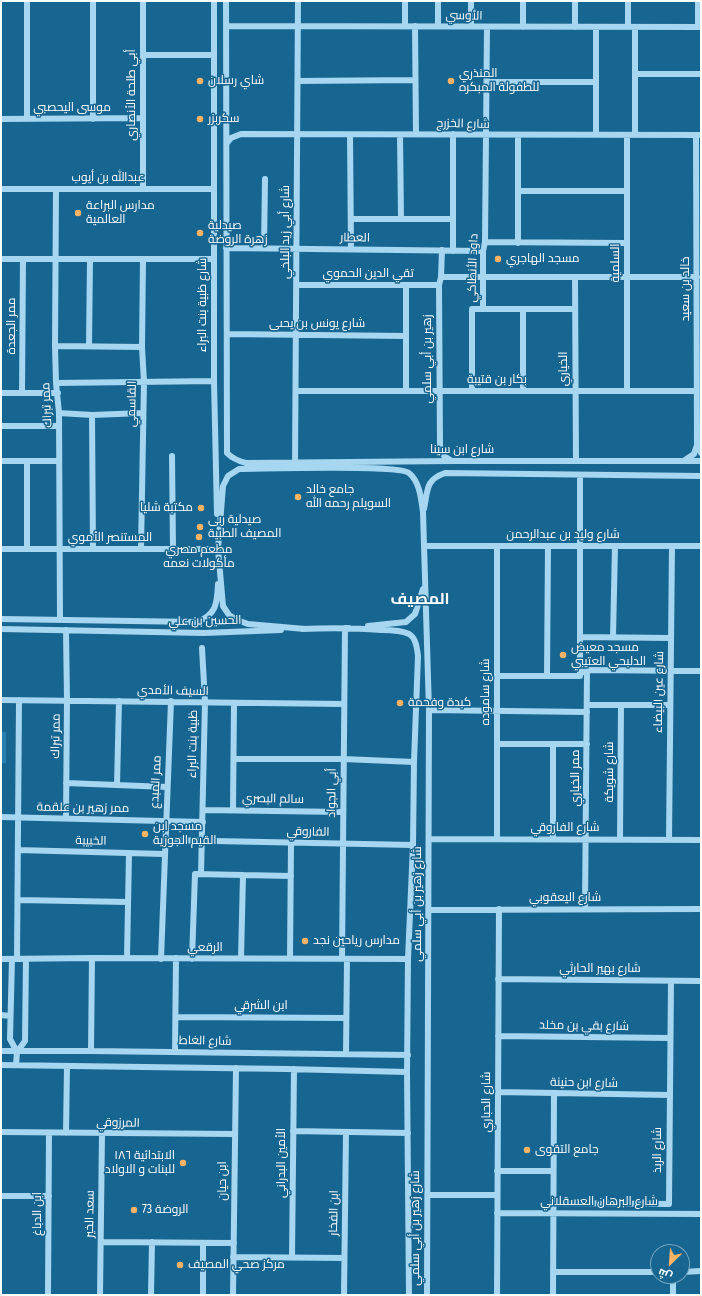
<!DOCTYPE html>
<meta charset="utf-8">
<style>
body{margin:0}
#map{position:relative;width:702px;height:1296px;overflow:hidden;background:#176692;font-family:"Fira Sans Condensed",Cairo,sans-serif}
canvas{display:block}
.frame{position:absolute;inset:0;border:2px solid #fff;pointer-events:none}
.north{position:absolute;left:650px;top:1244px;width:40px;height:40px;box-sizing:border-box;background:#176692;border:1px solid #74a3be;border-radius:50%;rotate:205deg;font-size:11px;font-weight:700;line-height:16px;text-align:center;color:#fff}
.north::after{content:'';display:block;margin:auto;width:14px;height:18px;background:#ffb465;clip-path:polygon(50% 0,100% 100%,50% 72%,0 100%)}
</style>
<div id="map">
<canvas width="702" height="1296"></canvas>
<div class="frame"></div>
<div class="north">ش</div>
</div>
<script>
const context = document.querySelector('canvas').getContext('2d');
context.lineJoin = 'round';
function fill(path, color) { context.fillStyle = color; context.fill(path, 'evenodd'); }
function stroke(path, color, width, dash) { context.strokeStyle = color; context.lineWidth = width; context.lineCap = dash ? 'butt' : 'round'; context.setLineDash(dash || []); context.stroke(path); }
function label(font, color, halo, rows, align = 'center') {
  context.font = font + ' "Fira Sans Condensed",Cairo,sans-serif'; context.lineWidth = 3; context.setLineDash([]); context.textBaseline = 'middle'; context.strokeStyle = halo; context.fillStyle = color; for (const [text, x, y, turn = 0] of rows) {
    context.save(); context.translate(x, y); context.rotate((+turn || 0) * Math.PI / 180); context.textAlign = isNaN(turn) ? turn : align; if (halo) context.strokeText(text, 0, 0); context.fillText(text, 0, 0); context.restore();
  }
}
const green = new Path2D(`
 M1,732H6V763H1Z`);
const minor = new Path2D(`
 M27,1V119
 M143,1V189
 M214,1V381L217,514
 M226,1L227,453C233,459 238,461 246,463L453,461H701
 M471,1V26
 M523,1V27
 M575,1V27
 M698,1V27
 M226,26L701,27
 M405,26V1
 M415,26L416,134
 M438,26V1
 M628,27V1
 M143,55H214
 M635,74H701
 M298,81L415,80
 M487,82H595
 M1,119L143,118
 M93,119V1
 M350,135L351,249
 M400,135L401,219
 M596,135V27
 M627,135V391
 M635,135V27
 M696,135L697,443L701,453
 M227,143L231,138L241,134L701,135
 M1,189H214
 M56,189L55,346L56,383L59,413L60,619
 M518,191H627
 M351,219H453
 M485,242L627,243
 M518,243V135
 M226,248L483,251
 M264,248L265,179
 M442,250L441,277L439,285L440,447C441,455 445,457 452,461
 M453,251V134
 M1,259H214
 M441,277H697
 M575,277L576,461
 M297,285H439
 M406,285V390
 M483,309H574
 M523,309V391
 M227,334L406,336
 M55,346L142,347
 M89,346L90,260
 M56,383L214,381
 M297,391H697
 M472,391V309H483V251L485,242L487,27
 M1,393H58
 M22,393L23,259
 M59,413L92,415L143,413
 M92,415L93,549
 M1,426H59
 M172,456L173,549
 M685,460L694,454L697,445
 M1,461H59
 M27,461V549
 M295,464L298,1
 M580,475V676
 M424,509C428,490 425,480 445,473L701,476
 M424,546H701
 M1,549H218
 M141,549L144,382L142,347L143,259
 M1,619L197,622C217,614 217,603 218,584
 M368,626L406,622L415,614L423,589
 M1,629L204,633L281,630
 M302,629C329,628 355,628 381,630C389,630 401,630 409,634C416,638 417,648 418,656L414,762L413,845L408,959L407,1072L409,1295
 M305,629L248,624L237,620L229,615L223,606L218,549L223,486L228,476L239,469C263,469 398,464 409,473C420,482 421,499 423,512L429,710L427,1295
 M580,637L671,638
 M613,637L615,546
 M584,672L587,670L701,671
 M497,676H580
 M547,676L548,546
 M1,700L344,704
 M587,705H670
 M429,710L587,712
 M497,744H587
 M234,759H343L414,762
 M66,783L167,787
 M117,785L119,701
 M233,809L234,703
 M203,810L343,812
 M1,817L203,822
 M66,818L67,700L66,630
 M429,839L701,840
 M497,839V546
 M553,839V744
 M620,839L621,705
 M165,840L413,845
 M669,840L672,546
 M18,850L164,854
 M201,874L205,702L202,648
 M18,900L128,902
 M585,909L587,670
 M429,910L701,909
 M127,958L129,853
 M241,958L243,875
 M290,958L291,843
 M1,959L92,958L408,959
 M12,959L10,1039L17,1052L16,1065
 M17,959L19,700
 M161,959L171,701
 M192,959L195,874L291,876
 M342,959L345,628H349
 M498,979L701,981
 M1,1015L10,1016
 M176,1017L346,1018
 M498,1036L670,1038
 M1,1051H91L408,1055
 M91,1051L92,958
 M17,1052L25,1041L26,959
 M175,1052L176,958
 M346,1054L347,959
 M1,1065L287,1069L407,1072
 M498,1092L669,1095
 M293,1131L408,1133
 M1,1132L234,1134
 M66,1133L67,1066
 M497,1171H553
 M428,1195H497
 M1,1196H49
 M553,1203L669,1204L671,981
 M497,1213L701,1214
 M101,1242L234,1243
 M233,1257L344,1258
 M292,1257L294,1069
 M553,1272H658
 M682,1272L701,1271
 M48,1295L49,1133
 M100,1295L102,1134
 M151,1295L152,1242
 M203,1295V1243
 M233,1295L236,1068
 M344,1295L346,1132
 M497,1295L499,909
 M553,1295L554,1093
 M673,1295V1276`);
const markers = [
 [200,81,4,"#ffb465"],
 [451,81,4,"#ffb465"],
 [200,119,4,"#ffb465"],
 [78,213,4,"#ffb465"],
 [200,233,4,"#ffb465"],
 [498,259,4,"#ffb465"],
 [298,497,4,"#ffb465"],
 [201,508,4,"#ffb465"],
 [200,527,4,"#ffb465"],
 [199,537,4,"#ffb465"],
 [563,655,4,"#ffb465"],
 [400,703,4,"#ffb465"],
 [145,834,4,"#ffb465"],
 [305,941,4,"#ffb465"],
 [527,1150,4,"#ffb465"],
 [183,1163,4,"#ffb465"],
 [134,1210,4,"#ffb465"],
 [180,1265,4,"#ffb465"]
];
const streetNames = [
 ["الأوسي",464,16,1],
 ["أبي طلحة الأنصاري",132,95,-90],
 ["موسى اليحصبي",72,108],
 ["شارع الخزرج",463,124,1],
 ["عبدالله بن أيوب",108,178],
 ["شارع أبي زيد البلخي",286,232,-90],
 ["العطار",355,238,1],
 ["السلمية",616,263,-90],
 ["داود الأنطاكي",473,268,-88],
 ["تقي الدين الحموي",368,274],
 ["خالد بن سعيد",686,289,-90],
 ["شارع ظبية بنت البراء",203,305,-90],
 ["شارع يونس بن يحىى",317,324],
 ["ممر الجعدة",12,326,-90],
 ["زهير بن أبي سلمي",428,359,-90],
 ["الخياري",564,369,-90],
 ["بكار بن قتيبة",497,380],
 ["القاسمي",132,404,-89],
 ["ممر تبراك",47,405,-93],
 ["شارع ابن سينا",462,450],
 ["شارع وليد بن عبدالرحمن",563,535],
 ["المستنصر الأموي",110,538],
 ["الحسين بن علي",205,621,-1],
 ["السيف الأمدي",173,691,1],
 ["شارع ساموده",486,692,-90],
 ["شارع عين البيضاء",659,692,-89],
 ["ممر تبراك",56,736,-89],
 ["ظبية بنت البراء",193,744,-89],
 ["شارع شويكة",610,772,-90],
 ["ممر الخياري",576,778,-90],
 ["ممر المبدع",156,782,-87],
 ["أبي الجواد",332,793,-89],
 ["سالم البصري",273,799,1],
 ["ممر زهير بن علقمة",83,808,1],
 ["شارع الفاروقي",565,828],
 ["الفاروقي",308,832,1],
 ["الخبيبة",91,841,1],
 ["شارع اليعقوبي",565,898],
 ["شارع زهير بن أبي سلمي",418,904,-90],
 ["الرقعي",205,948],
 ["شارع بهير الحارثي",600,969],
 ["ابن الشرقي",261,1006],
 ["شارع بقي بن مخلد",584,1026,1],
 ["شارع الغاط",205,1041,1],
 ["شارع ابن حنينة",584,1083,1],
 ["شارع الحباري",487,1102,-90],
 ["المرزوقي",118,1123,1],
 ["شارع الربذ",658,1150,-90],
 ["الأمين البدراني",282,1163,-90],
 ["ابن حيان",223,1181,-90],
 ["شارع البرهان العسقلاني",599,1202],
 ["ابن الفخار",334,1213,-89],
 ["ابن الدباغ",38,1214,-90],
 ["سعد الخير",90,1214,-89],
 ["شارع زهير بن أبي سلمي",416,1228,-90]
];
const poiNames = [
 ["المنذري",459,74],
 ["للطفولة المبكره",459,88],
 ["شاي رسلان",208,81],
 ["سكربزر",208,119],
 ["مدارس البراعة",86,206],
 ["العالمية",86,220],
 ["صيدلية",208,226],
 ["زهرة الروضة",208,240],
 ["مسجد الهاجري",506,259],
 ["جامع خالد",306,490],
 ["السويلم رحمه الله",306,504],
 ["مكتبة شليا",193,508,"right"],
 ["صيدلية ربى",208,520],
 ["المصيف الطبية",208,534],
 ["مطعم مصري",199,550,"center"],
 ["مأكولات نعمه",199,564,"center"],
 ["مسجد معيض",571,648],
 ["الدلبحي العتيبي",571,662],
 ["كبدة وفحمة",408,703],
 ["مسجد ابن",153,827],
 ["القيم الجوزية",153,841],
 ["مدارس رياحين نجد",313,941],
 ["جامع التقوى",535,1150],
 ["الابتدائية ١٨٦",175,1156,"right"],
 ["للبنات و الاولاد",175,1170,"right"],
 ["الروضة 73",142,1210],
 ["مركز صحي المصيف",188,1265]
];
const districtNames = [
 ["المصيف",420,600]
];
fill(green, '#267faf');
stroke(minor, '#a6d6f0', 6);
for (const [x, y, r, color] of markers) { const dot = new Path2D(); dot.arc(x, y, r, 0, 2 * Math.PI); context.fillStyle = color; context.fill(dot); stroke(dot, '#176692', 1.5); }
label('12px', '#fff', '#176692', streetNames);
label('12px', '#fff', '#176692', poiNames, 'left');
label('bold 16px', '#fff', '#176692', districtNames);
</script>
